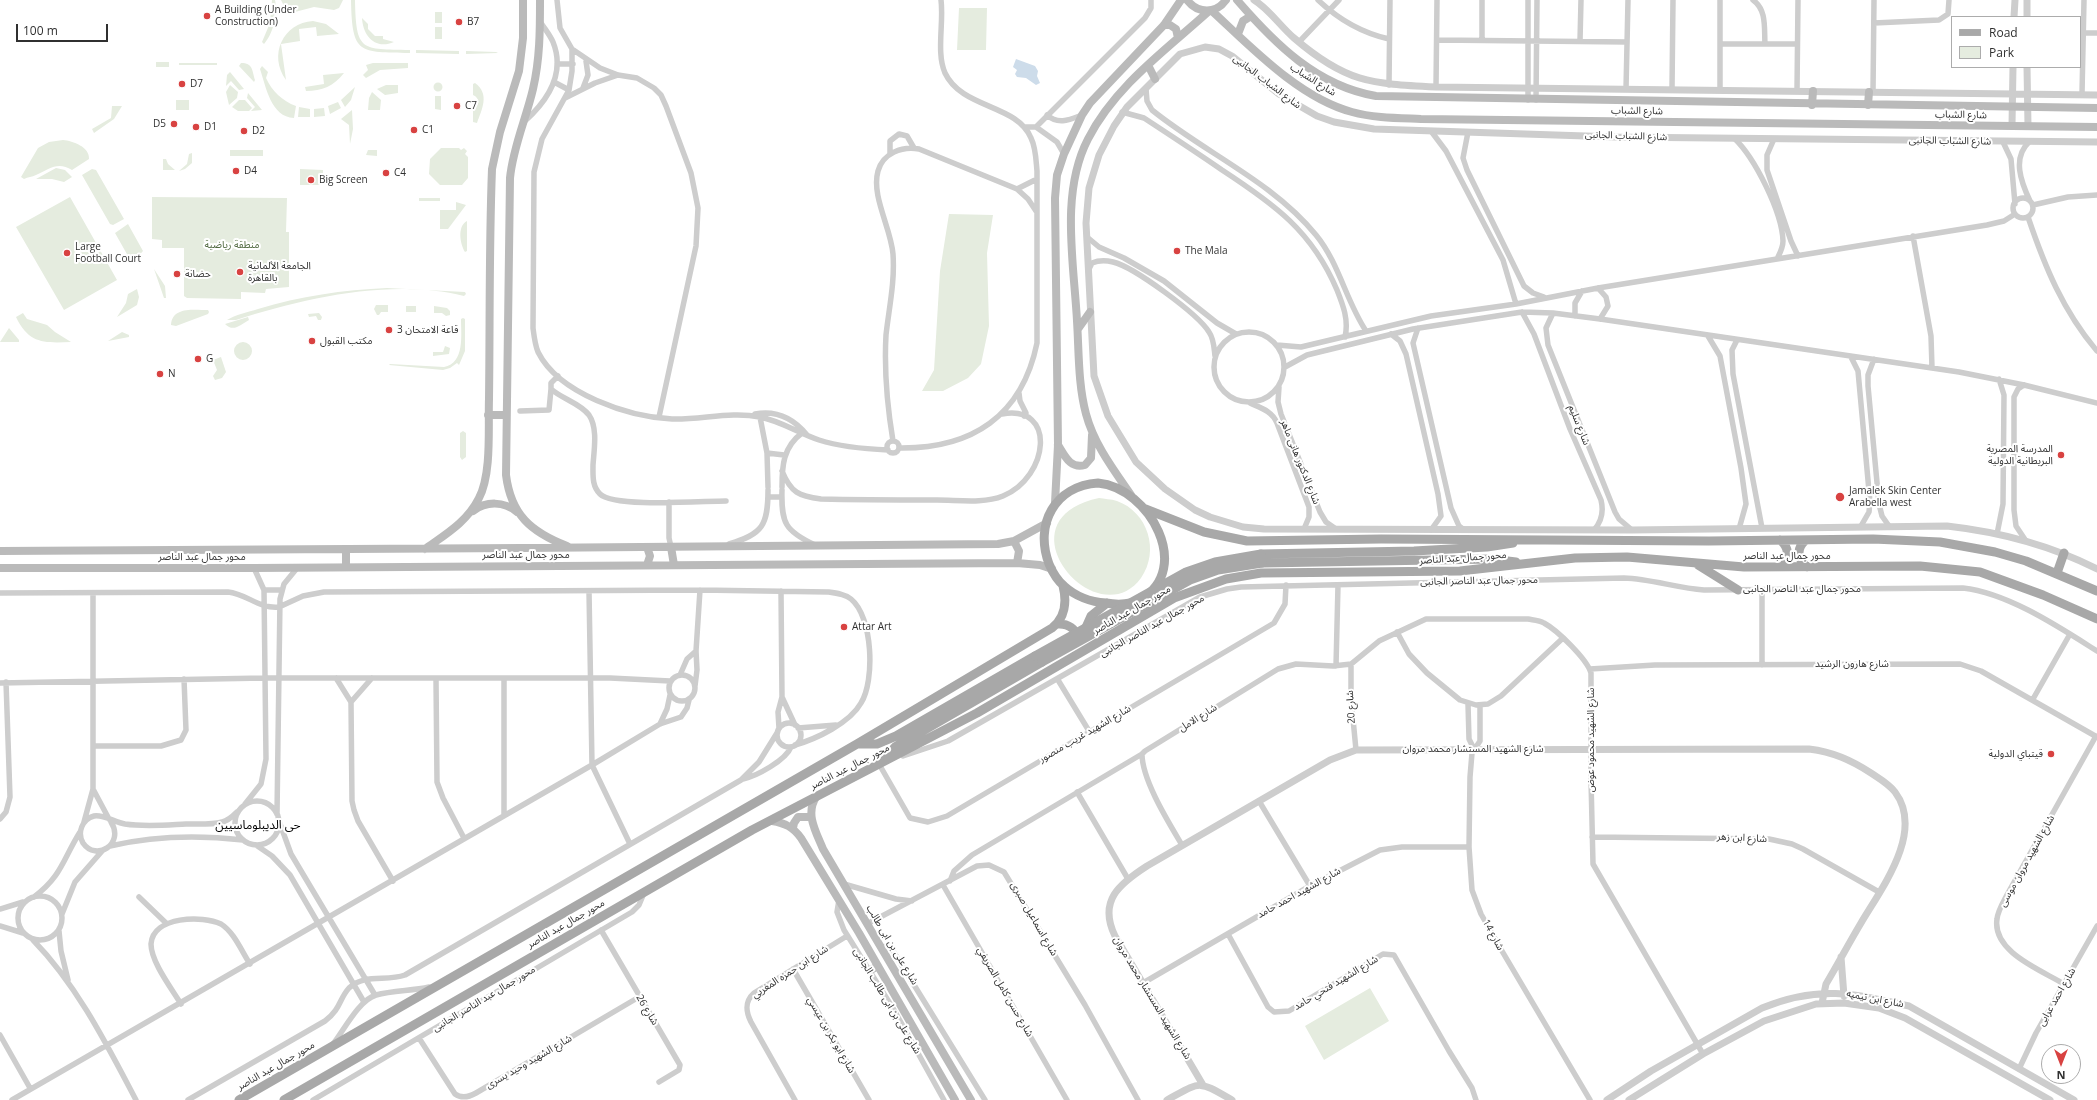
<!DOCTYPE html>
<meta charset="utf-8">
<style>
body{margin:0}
#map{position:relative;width:2097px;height:1100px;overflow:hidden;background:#fff;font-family:"Open Sans",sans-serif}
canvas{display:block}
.legend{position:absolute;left:1951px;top:16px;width:130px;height:52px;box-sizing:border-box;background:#fff;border:1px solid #acacac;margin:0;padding:5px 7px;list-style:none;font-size:12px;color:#303030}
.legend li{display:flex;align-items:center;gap:8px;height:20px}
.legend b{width:20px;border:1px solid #acacac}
.north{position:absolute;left:2041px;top:1044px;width:40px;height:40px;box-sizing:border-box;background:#fff;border:1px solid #acacac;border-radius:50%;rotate:180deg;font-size:11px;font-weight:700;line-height:16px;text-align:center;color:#303030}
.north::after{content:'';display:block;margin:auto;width:14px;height:18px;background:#d84241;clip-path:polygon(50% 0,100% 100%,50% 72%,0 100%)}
.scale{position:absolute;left:16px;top:24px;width:92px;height:18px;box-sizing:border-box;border:2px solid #303030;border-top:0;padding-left:5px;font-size:12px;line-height:14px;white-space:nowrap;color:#303030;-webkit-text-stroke:3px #fff;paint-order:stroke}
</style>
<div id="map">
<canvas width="2097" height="1100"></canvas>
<ul class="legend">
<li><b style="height:5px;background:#a8a8a8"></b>Road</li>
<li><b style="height:11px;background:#e5ecdf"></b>Park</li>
</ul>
<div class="north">N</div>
<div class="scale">100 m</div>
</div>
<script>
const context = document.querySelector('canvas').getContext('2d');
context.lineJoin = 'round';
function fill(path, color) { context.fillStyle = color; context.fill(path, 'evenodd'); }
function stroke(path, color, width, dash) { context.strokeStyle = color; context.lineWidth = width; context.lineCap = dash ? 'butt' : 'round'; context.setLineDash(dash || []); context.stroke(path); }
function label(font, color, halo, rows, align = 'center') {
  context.font = font + ' "Open Sans","Noto Sans Arabic",sans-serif'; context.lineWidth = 4; context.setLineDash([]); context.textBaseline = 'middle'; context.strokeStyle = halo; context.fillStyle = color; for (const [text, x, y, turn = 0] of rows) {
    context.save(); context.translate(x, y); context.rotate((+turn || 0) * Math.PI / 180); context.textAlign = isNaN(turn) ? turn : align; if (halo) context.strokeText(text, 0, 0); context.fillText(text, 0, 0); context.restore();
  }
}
const green = new Path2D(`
 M272,0H275C278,14 273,34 264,44L262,42L270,23Z
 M281,0H343L339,8L334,10L314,7L291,13L286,10Z
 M351,0H355C356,52 361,49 410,50V53C359,52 352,55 351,0Z
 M959,8H987L986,50H957Z
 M435,12H442V23H435Z
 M362,18L368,24V29L375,36H383V39L394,42C375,50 363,36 362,18Z
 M313,21L326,24L339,34L317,36L316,27L299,29L300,41L281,44L286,80C268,55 283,23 313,21Z
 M435,27H442V39H435Z
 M416,50L459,51V54L416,53Z
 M466,51L496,52L498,53L466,54Z
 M156,62H169V67H156Z
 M179,63H217V65H179Z
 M241,63C253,63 252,70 255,80L254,82L239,66Z
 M373,63H408V68L380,70L366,78L363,75L368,70L366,65Z
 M262,66L268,72L266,78C272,91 282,101 296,106L294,118C271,117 266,87 260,69Z
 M230,72L244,89L239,90L231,81L226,86L227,75Z
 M344,73C334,86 322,91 306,91L305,87L324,84L323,75Z
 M433.5 87a4.5 4.5 0 1 1 9 0a4.5 4.5 0 1 1-9 0Z
 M475,83C490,94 482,109 477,123L473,122V109C480,106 480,98 473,95V84Z
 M230,85L238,92L237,98L229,105L226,92Z
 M386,85H398V93L385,95L377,89Z
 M355,87L351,100L345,107L341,100Z
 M372,92L381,100L380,110H368L369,98Z
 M248,93L262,110L251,111L255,107L247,98Z
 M435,96H441V110L435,109Z
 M176,100H189V110H176Z
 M239,100H245L252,108L249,111H238L232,107Z
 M338,102L341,108L330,114L328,106Z
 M112,106H122L114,119L94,133L92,129L111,118Z
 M299,107L310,109V117H298Z
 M324,108L325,116L314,117V109Z
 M352,110L353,129L350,144L349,125L341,119Z
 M63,140C73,141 90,147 89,159L72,170C58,161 49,169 36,175C32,177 28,177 24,179L21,177L38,148L49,142Z
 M441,148H459L461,150L464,148L467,151L465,154L468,157V178L462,185H440L429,174L430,159Z
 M230,150H263V156H230Z
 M368,150H377V156L366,155Z
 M192,153V163L185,169L179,171L187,164L189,154Z
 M163,159H166L168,164L175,170H163Z
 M56,168L65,170L72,177L64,182L52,179H36Z
 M92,169L96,170L124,219L113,225L110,224L82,175Z
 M300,169L323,170V185H300Z
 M70,197L117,280L64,310L16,227Z
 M152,197L287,198L286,232H289V287L266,289L265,293L241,292V299L187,298L184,296V248H162V240L152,239Z
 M419,198H440V201H419Z
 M456,202L466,205L448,229H440V210H456Z
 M949,214L993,215L987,253L989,326L981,364L968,378L943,391H922L934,370L940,271Z
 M467,221V251L465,252C460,244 457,226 467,221Z
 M128,224L143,251L132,263L115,233Z
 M154,269L165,286L166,298H164Z
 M387,288L465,292L466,294L464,296C392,278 304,298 236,320H227C235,315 248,312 258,309C300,296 343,290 387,288Z
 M137,289L139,297L137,305L117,317L126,303L128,294Z
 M376,305H388V312H381L379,315H377L374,309Z
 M406,306H416V312H406Z
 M434,306L447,308L450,311V315L446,316L442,313H434Z
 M208,310L209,312L208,314L176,326L171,325C172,306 195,310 208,310Z
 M23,313L27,319L47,325L55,332L71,342C44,343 29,344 16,317Z
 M319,313L322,317L321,320H318L316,316L309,317L308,314Z
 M248,317L249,320C241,324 234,333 225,324Z
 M463,318L465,319V351L459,365L457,363L450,368L443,370L389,365L390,364L444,367C465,363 461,335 461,319Z
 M9,328L19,340V342H0Z
 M122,332L129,335V337L108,341Z
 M234 351a9 9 0 1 1 18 0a9 9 0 1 1-18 0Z
 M445,346L450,348L449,354L433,356V352H443Z
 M221,357L226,372L222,378L215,380L213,376L217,370L213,360Z
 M463,431L466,433V457L462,460L460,457V433Z
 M1099,498C1104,499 1111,499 1117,501C1148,512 1160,551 1141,578C1097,638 996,520 1099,498Z
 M1370,988L1389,1021L1324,1060L1305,1026Z`);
const water = new Path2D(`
 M1016,59L1035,66L1038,71L1037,76L1040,83L1036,85L1026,78L1017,77L1015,74L1017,70L1013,67Z`);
const minor = new Path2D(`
 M557,0L560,28L572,49V71L569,90L542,139L534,172L533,328C534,336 535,345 538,352C559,394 629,417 672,419C701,420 731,411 760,417C781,421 798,433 819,440C841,447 864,449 888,450
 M1318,0C1338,19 1362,33 1389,39
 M1753,0C1767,10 1764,28 1765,44
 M1874,23L1939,20L1948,14L1949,0
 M2083,33H2097
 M1437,40L1627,42
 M1482,40V0
 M1580,41L1581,0
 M1299,42L1339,0
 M1720,44H1797
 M572,49L600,68L618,75L637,78L654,88L661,95L666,106L691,173L698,208L696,246L659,417
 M557,64H573
 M554,82L569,90
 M1389,85L1390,0
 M1436,87L1437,0
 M583,88L588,75L586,61
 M1146,89L1147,101L1152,110C1205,153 1272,181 1316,235C1339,263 1346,301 1366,331
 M1626,89L1628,0
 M1672,89L1673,0
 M1720,90V0
 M1797,91L1798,0
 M1873,92L1874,0
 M2082,94L2084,0
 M565,98L595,83L618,75
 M1528,100V0
 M1536,100L1537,0
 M1122,112L1144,118C1170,135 1196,152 1222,170C1274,204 1312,231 1337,290C1343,305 1349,320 1345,337
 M1047,115C1058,125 1069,120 1082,115
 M525,121C547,101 566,74 553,42C550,35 544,28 540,21
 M1025,127H1036L1145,18L1151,8V0
 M1036,127L1057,142L1064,154
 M1431,131L1446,151L1503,260L1516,304
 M1468,132L1463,158L1467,170L1524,286L1533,293L1544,297
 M1734,138C1755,158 1782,212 1783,241C1783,248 1780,253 1777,259
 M1774,139L1767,155V170L1791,241L1798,256
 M2003,142L2011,159L2015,204
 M2029,142C2012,158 2021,182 2030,201
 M890,154V141L899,134L907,136L914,148
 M1017,189L1037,179
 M2013 208a10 10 0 1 1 20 0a10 10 0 1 1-20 0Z
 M2033,205L2068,197L2097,195
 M2028,217C2045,267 2063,311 2097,351
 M1913,236L1931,336L1932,368
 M1087,237L1099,247L1124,258L1164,281L1217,323L1236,334
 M1089,269L1092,263C1099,260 1105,260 1113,262C1134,267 1198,314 1209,332C1214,339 1214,348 1215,356
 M1598,288L1606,297L1608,306L1600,319
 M1522,312L1534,334L1570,429L1601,500C1604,512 1602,521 1594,530
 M1553,313L1546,328L1548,345L1615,512L1619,519L1632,530
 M1575,316V303L1582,291
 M1418,328L1413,343L1451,508L1459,526L1464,530
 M1214 367a35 35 0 1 1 70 0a35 35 0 1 1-70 0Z
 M1391,334L1400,341L1406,354L1438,494L1441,516L1431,530
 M1708,336L1720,356L1741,468L1746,504L1739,529
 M1737,340L1732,350L1733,374L1762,528
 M1277,345L1301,347L1431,316L1516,304L1598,288L1987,225L2004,221L2015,214
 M1851,357L1858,371L1870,502L1869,512L1861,526
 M1874,359L1868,375V386L1879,504L1882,516L1889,526
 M1285,367L1307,355L1413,329L1522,312L1553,313L1600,319L1959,372L2024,385L2097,403
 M558,376L551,383V389C562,399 580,403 589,415C598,428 594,450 593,465C593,476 592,486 600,494C614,508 702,501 726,501
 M2024,385L2018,389L2014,397V510L2016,526L2026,541
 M1279,387L1278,402L1281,414L1320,512L1326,522L1336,529
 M1019,393L1020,401L1026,413L1024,416
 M1250,403C1261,408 1272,411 1277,423L1309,507V517L1304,529
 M520,411L549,410L551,389
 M755,414C777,410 794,419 807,435
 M760,417L767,453L768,487
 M887 447a6 6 0 1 1 12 0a6 6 0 1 1-12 0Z
 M893,441C887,405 884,371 886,335C889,308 895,282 893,254C891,228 871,196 878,171C883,153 902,146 919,149L1017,189L1028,199L1036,211
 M899,448C972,449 1022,416 1037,343V171C1036,161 1036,148 1031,138C1017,104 962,109 945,73C936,53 944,22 941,0
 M767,453L784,455
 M782,471C791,493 799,496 821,499C860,500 898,500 937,500C958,500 983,504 1003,496C1049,477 1057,404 1002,414
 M782,487C782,466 783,447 802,433
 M782,490C781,523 785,531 815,545
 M768,497H781
 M669,502V538L671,547
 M1997,534L2003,504L2004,395L1999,379
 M729,544C763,534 768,525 768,490
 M264,590H281
 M589,591L592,765L630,844
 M1762,591V665
 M0,593L228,592C247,594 259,609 279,607L303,596L324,592L700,590L828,592C836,593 845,594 851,599C873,617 875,681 861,703C850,723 816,739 795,745
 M1397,632L1409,654L1427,673L1460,700L1476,705L1488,704L1501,696L1563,638
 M1351,664V698L1356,750
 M1336,666L1338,585
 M1590,669L1655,665L1960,664L1981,671L2097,737
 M669 688a13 13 0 1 1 26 0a13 13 0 1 1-26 0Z
 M680,675L687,659L696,651
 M336,678L351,702
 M372,678L351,702L352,801L354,810L358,821L393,881
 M436,679L437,782L443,798L464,838
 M504,679V814
 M1058,680L1089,731
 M0,683L264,678H610L670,681
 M695,686L697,670L696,651L700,590
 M782,697L795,725
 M2033,699L2070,634
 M1468,704L1469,739L1474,749
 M1480,705V741L1472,753L1470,777L1469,847L1472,890L1481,914L1502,951L1590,1100
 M777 735a12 12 0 1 1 24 0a12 12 0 1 1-24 0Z
 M660,724L667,709L670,695
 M779,728L778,712L782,697L781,591
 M798,728L836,725
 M94,746H161L181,740L186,730L184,679
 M903,756L948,741L1200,597L1227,589L1241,587L1624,578C1651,579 1677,588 1704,590L1963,588C2008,593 2059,627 2097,651
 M879,764L910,818L928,822L947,816L1274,623L1285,604L1286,585
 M743,779C757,776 786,760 791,747
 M93,789L109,819
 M1077,792L1128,879
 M1259,801L1310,886
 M235 823a22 22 0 1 1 44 0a22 22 0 1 1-44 0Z
 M245,804L261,784L266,759L264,590L254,568
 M277,814L280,599L284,584L298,567
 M0,819L6,812L10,797L6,682
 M279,821L291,854L375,995
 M84,822L93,789V593
 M111,822C125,844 96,862 83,843C77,833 82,819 94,816C102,814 115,822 125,824C145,827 166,825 186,824C198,824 211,825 222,822C228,821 233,816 237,812
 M1592,837L1769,839L1792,844L1803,849L1879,892
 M256,845L272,856L290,875L364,1002
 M1182,845C1169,823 1142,780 1142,754L1145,751L1278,669L1296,664L1333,666L1351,664L1379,641L1426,619H1528C1533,620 1539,620 1544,623C1557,630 1587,659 1591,673V780L1593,864L1703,1054
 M110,846C153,836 199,835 243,840
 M950,881L954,871L972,855L1142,754
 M844,884L896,899L912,901
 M943,885L1067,1100
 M18 918a22 22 0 1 1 44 0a22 22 0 1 1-44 0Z
 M34,897C62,876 63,859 80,832
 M139,897L166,923
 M839,900L837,912L844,930L894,1010L944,1100
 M0,909L23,902
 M62,914L75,882L103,850
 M867,924L977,866L989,865L1004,872L1085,1005L1138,1100
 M0,926L23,933
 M601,930L680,1065L679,1070L659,1082
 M59,931L61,951L68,980
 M1228,934L1268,1007L1274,1012L1289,1011L1383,954L1394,955L1449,1051L1472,1088L1476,1100
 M33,940C77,985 107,1045 136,1100
 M881,947L890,946L985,1100
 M793,969L869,1100
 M1143,983L1310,886L1380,850L1402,847H1469
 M2064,984C2041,970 1992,952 1997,919C1998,910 2004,901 2008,893L2096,736
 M181,1004C172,989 151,962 151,944C153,916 203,915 221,924C234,932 242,952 250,964
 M0,1035L30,1088
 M419,1038L455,1094C462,1099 469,1097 476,1093L639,997
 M333,1044C344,1030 359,1000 376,995C393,990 412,991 429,987
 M2019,1069L2036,1033L2097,926
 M12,1100L592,765L660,724L681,717L687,708L689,700
 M188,1100L325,1021C341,1009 339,999 349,988C365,973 386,982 405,975L741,780L759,762L777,733
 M313,1100L632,912L639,905L644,893
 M795,1100L751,1022C746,1012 744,1002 754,993L847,936`);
const tertiary = new Path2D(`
 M1254,0C1269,9 1280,26 1294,38C1345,82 1370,84 1436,87L2097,95
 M2027,0V17
 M2014,17L2015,0
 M2027,67L2028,126
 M2012,125L2013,67
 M2097,142L1616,137L1374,129L1334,122L1317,116L1279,94L1232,56L1219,49L1205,47L1180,54L1127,107L1114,126L1099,155L1089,188L1086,223L1094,376L1108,416L1136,462L1165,489L1195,510L1210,517L1243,527L1264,529L1632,530L1947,526C2000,532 2050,545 2097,569
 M1841,957L1844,996
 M1203,1085L1115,936C1098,901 1119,884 1147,866L1330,760L1356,750L1809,749C1833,752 1851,760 1871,773C1880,779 1889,784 1895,792C1925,832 1881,889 1861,923C1849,943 1838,964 1826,984L1822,1003
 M1167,1100C1202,1081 1197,1080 1232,1100
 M1607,1100L1651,1071L1762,1008C1818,985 1853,993 1909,1006L2074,1100
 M1629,1100L1703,1054L1764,1021L1816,1004L1844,1003L1879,1008L1905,1018L2050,1100`);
const secondary = new Path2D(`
 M540,0C540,30 540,59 533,89C526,119 513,147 510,178L506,475C511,515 531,532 567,546
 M1187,0C1198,14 1216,14 1226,0
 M1237,0C1275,44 1317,86 1376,96L2097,108
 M1212,11C1250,46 1299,98 1352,112C1374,118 1398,118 1421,119L2097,127
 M1164,25H1170L1176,29L1178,38
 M1238,34L1243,21L1251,16
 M1148,65L1155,79
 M1812,105L1813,91
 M1868,105L1869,92
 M1078,329L1090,312
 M488,415H506
 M1058,445C1065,456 1070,469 1085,465L1091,458L1092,435
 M1131,495C1113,469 1094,444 1086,414C1078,384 1079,352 1077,321C1074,263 1060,193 1088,139C1115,86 1166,50 1209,11
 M1055,503L1058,445L1055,198L1057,175L1064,154L1082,115L1090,103L1164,25L1181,0
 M473,511C486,501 504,501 517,512
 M1014,541L1019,551L1017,563
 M647,547L650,556L647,565
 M671,547L674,565
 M425,549C446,534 467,522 479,498C492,473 488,427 489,399C490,322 489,246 492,169L500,132L519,71L523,38V0
 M0,551L522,548L998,544L1014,541L1047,523
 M346,567V549
 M0,568H254L1017,563L1040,565L1052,569
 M816,797C805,814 816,832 823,849L971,1100
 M772,821C785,823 793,827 801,838L859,933L955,1100
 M793,828L794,823L798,817H811
 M869,971L878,966`);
const primary = new Path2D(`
 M1098,483C1150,488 1193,569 1141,599C1130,605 1118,605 1106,603C1091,602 1075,596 1064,586C1058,581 1052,571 1049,564C1034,524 1055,486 1098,483Z
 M1143,508L1204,532L1247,541L1381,539L1709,541L1873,539L1940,542L1995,552L2026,561L2097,591
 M1780,540C1789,547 1790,558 1783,566
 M1806,540C1796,548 1797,559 1807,567
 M1261,554L1414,551L1487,547L1513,543
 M1262,563L1491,559L1516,562
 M1698,565L1738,590
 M2057,573L2064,553
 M1057,624C1068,623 1076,629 1079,639
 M1083,634L1091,616L1107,603
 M857,744H877L896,736L1035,656
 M883,760L895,747L1042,662
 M239,1100L857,744L1052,628C1065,618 1067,602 1063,586
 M284,1100L752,830L977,713L1174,598L1226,579L1261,573L1460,571L1575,558L1627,557L1744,567L1920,566L1980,572L2043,595L2097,619`);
const primaryBridge = new Path2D(`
 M1035,656L1186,572L1215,562L1261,554
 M1042,662L1190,580L1218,570L1262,563`);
const markers = [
 [207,16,4,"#d84241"],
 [459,22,4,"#d84241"],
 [182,84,4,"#d84241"],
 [457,106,4,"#d84241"],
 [174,124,4,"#d84241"],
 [196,127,4,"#d84241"],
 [414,130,4,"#d84241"],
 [244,131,4,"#d84241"],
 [236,171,4,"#d84241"],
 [386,173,4,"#d84241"],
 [311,180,4,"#d84241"],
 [1177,251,4,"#d84241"],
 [67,253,4,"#d84241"],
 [240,272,4,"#d84241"],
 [177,274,4,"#d84241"],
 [389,330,4,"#d84241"],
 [312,341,4,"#d84241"],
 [198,359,4,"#d84241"],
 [160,374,4,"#d84241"],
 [2061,455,4,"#d84241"],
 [1840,497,5,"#d84241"],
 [844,627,4,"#d84241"],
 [2051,754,4,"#d84241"]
];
const poiNames = [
 ["A Building (Under",215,10],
 ["Construction)",215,22],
 ["B7",467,22],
 ["D7",190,84],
 ["C7",465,106],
 ["D5",166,124,"right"],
 ["D1",204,127],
 ["C1",422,130],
 ["D2",252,131],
 ["D4",244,171],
 ["C4",394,173],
 ["Big Screen",319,180],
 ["Large",75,247],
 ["Football Court",75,259],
 ["The Mala",1185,251],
 ["الجامعة الألمانية",248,266],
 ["بالقاهرة",248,278],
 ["حضانة",185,274],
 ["قاعة الامتحان 3",397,330],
 ["مكتب القبول",320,341],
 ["G",206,359],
 ["N",168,374],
 ["المدرسة المصرية",2053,449,"right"],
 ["البريطانية الدولية",2053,461,"right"],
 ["Jamalek Skin Center",1849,491],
 ["Arabella west",1849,503],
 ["Attar Art",852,627],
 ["قيتباي الدولية",2043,754,"right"]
];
const streetNames = [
 ["شارع الشباب",1313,80,32],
 ["شارع الشباب الجانبى",1267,82,37],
 ["شارع الشباب",1637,111,1],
 ["شارع الشباب",1961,115,1],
 ["شارع الشباب الجانبى",1626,136,2],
 ["شارع الشباب الجانبى",1950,141,1],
 ["شارع سليم",1579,425,68],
 ["شارع الدكتور هانى ماهر",1300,462,68],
 ["محور جمال عبد الناصر",526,555],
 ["محور جمال عبد الناصر",1787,556],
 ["محور جمال عبد الناصر",202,557],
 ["محور جمال عبد الناصر",1463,558,-4],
 ["محور جمال عبد الناصر الجانبى",1479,581,-1],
 ["محور جمال عبد الناصر الجانبى",1802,589],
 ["محور جمال عبد الناصر",1132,610,-30],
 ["محور جمال عبد الناصر الجانبى",1152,626,-29],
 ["شارع هارون الرشيد",1852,664],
 ["شارع 20",1351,707,-93],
 ["شارع الامل",1198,718,-32],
 ["شارع الشهيد غريب منصور",1085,734,-30],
 ["شارع الشهيد محمود عوض",1591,740,-90],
 ["شارع الشهيد المستشار محمد مروان",1473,749],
 ["محور جمال عبد الناصر",850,767,-27],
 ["شارع ابن زهر",1742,838,3],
 ["شارع الشهيد مروان موسى",2027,861,-61],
 ["شارع الشهيد احمد حامد",1299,893,-29],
 ["شارع اسماعيل صبرى",1034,919,60],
 ["محور جمال عبد الناصر",566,924,-30],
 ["شارع 14",1493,935,61],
 ["شارع على بن ابى طالب",892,945,59],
 ["شارع ابن حمزه المغربي",790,972,-33],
 ["شارع الشهيد فتحي حامد",1336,983,-31],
 ["شارع حسن كامل الصريفي",1005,992,60],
 ["شارع احمد عرابى",2057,997,-60],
 ["شارع الشهيد المستشار محمد مروان",1152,998,59],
 ["محور جمال عبد الناصر الجانبى",484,999,-31],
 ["شارع ابن تيميه",1875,999,11],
 ["شارع على بن ابى طالب الجانبى",887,1001,59],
 ["شارع 26",647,1010,59],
 ["شارع ابو بكر بن عيسي",831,1035,60],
 ["شارع الشهيد وحيد يسرى",529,1062,-30],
 ["محور جمال عبد الناصر",276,1066,-30]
];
const parkNames = [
 ["منطقة رياضية",232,245]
];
const quarterNames = [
 ["حى الديبلوماسيين",258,826]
];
fill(green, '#e5ecdf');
fill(water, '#cddcea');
stroke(minor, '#cdcdcd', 5.5);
stroke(tertiary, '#cdcdcd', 7);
stroke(secondary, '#bababa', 8);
stroke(primary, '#a8a8a8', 9);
stroke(primaryBridge, '#a8a8a8', 9);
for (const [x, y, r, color] of markers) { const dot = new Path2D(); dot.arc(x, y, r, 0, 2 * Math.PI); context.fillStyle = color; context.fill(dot); stroke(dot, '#fff', 1.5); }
label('10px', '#303030', '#fff', poiNames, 'left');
label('10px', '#303030', '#fff', streetNames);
label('10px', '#506940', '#fff', parkNames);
label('12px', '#000', '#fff', quarterNames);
</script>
